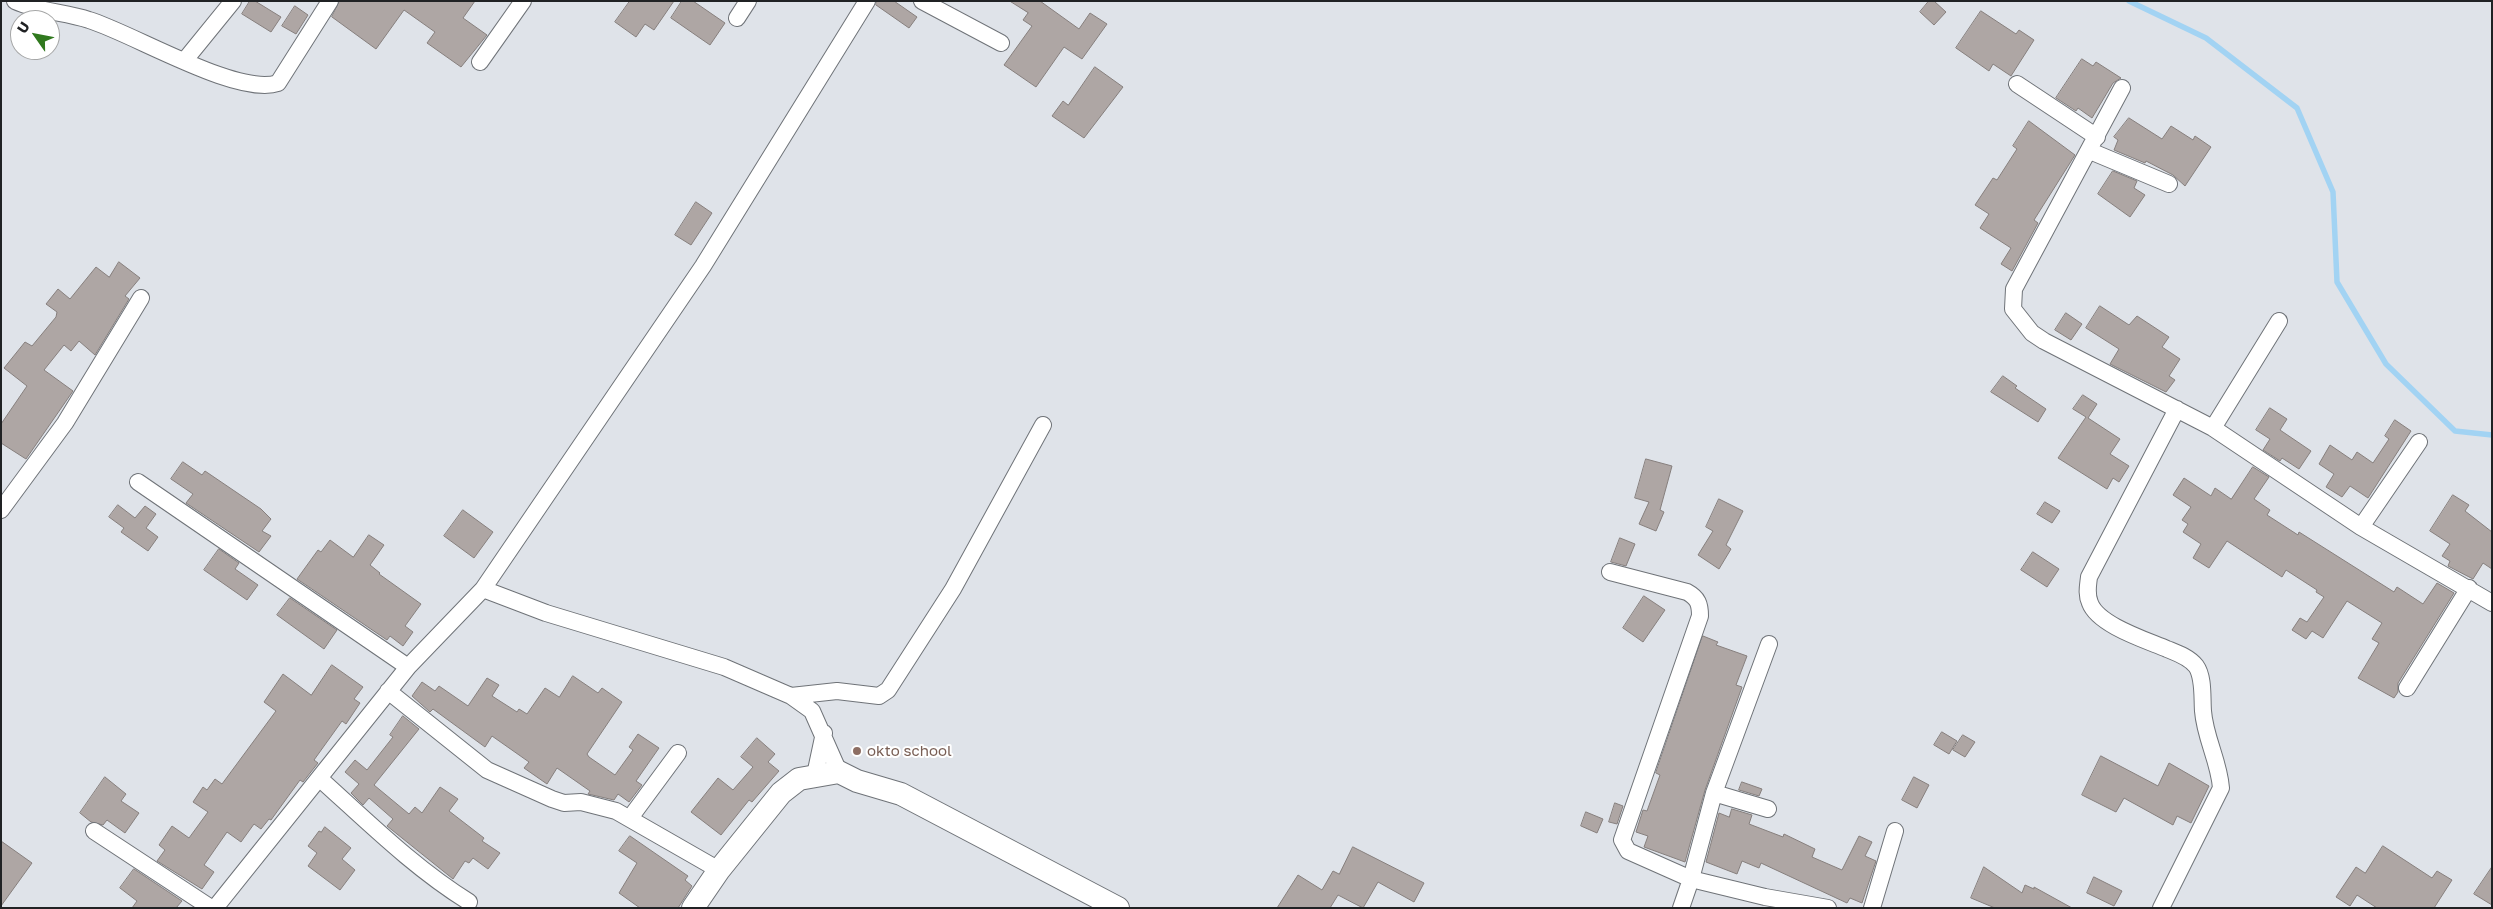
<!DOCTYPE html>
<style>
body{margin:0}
#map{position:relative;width:2493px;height:909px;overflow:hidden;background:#dfe3e9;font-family:"Golos Text",sans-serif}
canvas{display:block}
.frame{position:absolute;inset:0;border:2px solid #202224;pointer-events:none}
.north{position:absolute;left:10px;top:10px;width:50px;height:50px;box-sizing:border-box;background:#fff;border:1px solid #a6a7a7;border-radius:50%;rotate:303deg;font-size:14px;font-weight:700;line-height:20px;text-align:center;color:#202224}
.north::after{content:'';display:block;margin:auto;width:18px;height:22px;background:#30791e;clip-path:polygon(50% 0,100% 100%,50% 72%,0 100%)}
</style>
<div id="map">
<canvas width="2493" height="909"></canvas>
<div class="frame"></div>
<div class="north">U</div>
</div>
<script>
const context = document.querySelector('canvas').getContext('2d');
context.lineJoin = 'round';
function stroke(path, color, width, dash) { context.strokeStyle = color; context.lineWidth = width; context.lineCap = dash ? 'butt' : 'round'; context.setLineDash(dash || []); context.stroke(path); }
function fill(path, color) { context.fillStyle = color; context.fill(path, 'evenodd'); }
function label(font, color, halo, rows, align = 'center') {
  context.font = font + ' "Golos Text",sans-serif'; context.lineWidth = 4; context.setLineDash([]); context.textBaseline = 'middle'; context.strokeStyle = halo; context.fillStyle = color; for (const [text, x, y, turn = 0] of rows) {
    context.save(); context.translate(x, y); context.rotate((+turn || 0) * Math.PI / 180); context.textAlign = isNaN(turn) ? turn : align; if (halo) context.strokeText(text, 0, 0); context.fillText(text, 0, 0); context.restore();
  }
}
const stream = new Path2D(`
 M2129,1L2206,38L2297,108L2333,192L2337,282L2386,364L2455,431L2492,435`);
const building = new Path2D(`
 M250,1H255L281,17L271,32L242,14Z
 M340,1H475L463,18L487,35L461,67L427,43L435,32L404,10L376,49L332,17Z
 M630,1H674L654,30L645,24L636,37L615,22Z
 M682,1H693L725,23L710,45L671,18Z
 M877,1H894L917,17L909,28L876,5Z
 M1010,1H1040L1079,29L1090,13L1107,24L1082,59L1064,47L1036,87L1004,65L1032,26L1023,20L1028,13Z
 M1929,1H1934L1946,12L1934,25L1920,12Z
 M295,6L308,15L296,34L282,26Z
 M1981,11L2016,34L2019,30L2034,40L2011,76L1993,64L1989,71L1956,48Z
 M2082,59L2093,66L2096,62L2121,78L2113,83L2092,118L2078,108L2076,111L2056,98Z
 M1095,67L1123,87L1084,138L1052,116L1063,101L1068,105Z
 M2129,118L2162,139L2171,126L2193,140L2195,136L2211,147L2185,186L2173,175L2146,161L2145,163L2114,150L2118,140L2114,137Z
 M2029,121L2075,155L2034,220L2038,223L2012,271L2001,264L2011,248L1980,228L1989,214L1975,205L1993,178L1997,180L2017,149L2013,146Z
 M2113,171L2137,181L2134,188L2145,195L2130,217L2098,194Z
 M696,202L712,213L691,245L675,235Z
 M119,262L140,278L125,296L129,299L95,355L79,341L71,351L64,345L44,370L73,391L26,459L1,443V424L27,386L4,368L25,342L32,346L56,317L57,312L46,304L58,289L70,299L96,267L109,277Z
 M2100,306L2129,325L2137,316L2169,337L2162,347L2180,359L2169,376L2175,380L2166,392L2110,364L2119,349L2086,328Z
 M2066,313L2082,324L2071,340L2055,330Z
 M2003,376L2017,386L2015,388L2046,409L2038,422L1991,392Z
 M2083,395L2097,404L2088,418L2120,439L2110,454L2129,466L2119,482L2113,478L2107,489L2058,458L2086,417L2073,409Z
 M2270,408L2287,419L2280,430L2311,451L2299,469L2282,458L2280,461L2263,450L2270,439L2256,430Z
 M2395,420L2411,431L2368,498L2350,486L2342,497L2326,487L2334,474L2319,464L2330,445L2352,460L2357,452L2373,463L2389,439L2385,436Z
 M1646,459L1672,466L1660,510L1664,512L1656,531L1639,524L1649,502L1635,498Z
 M183,462L202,475L205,471L261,509L271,519L262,531L271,536L259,552L186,503L193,494L171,479Z
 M2253,467L2269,477L2254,499L2270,510L2267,515L2298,535L2299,532L2394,592L2397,587L2423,604L2437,583L2454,593L2398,683V692L2394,698L2358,678L2379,643L2372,639L2382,623L2347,601L2323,638L2312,631L2306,639L2292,630L2300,618L2307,622L2324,597L2316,592L2317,590L2286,570L2282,577L2227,541L2209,568L2193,558L2201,544L2183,532L2188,524L2182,520L2191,507L2173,495L2184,478L2211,496L2215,488L2231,499Z
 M2453,495L2469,505L2465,511L2492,532V569L2483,563L2473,579L2448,566L2450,561L2442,556L2450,544L2430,531Z
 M1719,499L1743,511L1726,545L1731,549L1719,569L1698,555L1713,531L1706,527Z
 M2045,502L2060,511L2052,523L2037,514Z
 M118,505L135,518L145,506L156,514L146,528L158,537L148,551L121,532L124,528L109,517Z
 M463,510L493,532L474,558L444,536Z
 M369,535L384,545L370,565L380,573L379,574L421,604L405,626L413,632L403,646L390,636L387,640L297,579L318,550L321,552L330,540L353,557Z
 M1620,538L1635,544L1626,566L1611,562Z
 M219,549L239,563L235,569L258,585L247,600L204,570Z
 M2033,552L2059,569L2047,587L2021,570Z
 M1644,596L1665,610L1643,642L1623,628Z
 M290,598L337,630L324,649L277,615Z
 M1703,636L1718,642L1716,645L1747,656L1736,685L1742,687L1705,790L1685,862L1644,847L1648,836L1636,832L1643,810L1647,811L1660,775L1656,773Z
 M332,665L363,687L354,699L360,703L346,724L342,721L314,760L318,763L303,782L300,780L271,820L269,819L261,829L254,824L241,842L227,832L204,865L214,872L202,889L157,861L165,850L159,845L172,826L189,838L208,812L193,802L203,787L207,790L215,779L222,784L276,711L264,702L283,674L311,695Z
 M573,676L598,693L602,688L622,702L587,754L589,757L615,775L633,750L629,747L638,734L659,748L636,781L642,785L629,802L618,794L614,800L588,794L590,791L557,768L547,784L524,768L529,762L492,736L485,747L433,709L430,712L412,696L422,682L435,691L439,686L468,706L487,678L499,685L492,696L517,712L519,709L527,714L545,688L559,697Z
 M403,716L419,729L374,785L409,814L415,807L422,813L440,787L458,799L449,811L484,838L482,841L500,853L488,869L473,858L469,863L465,861L453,879L387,826L393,819L369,798L363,805L351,793L359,784L345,772L355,760L367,770L393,737L390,735Z
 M1942,732L1957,741L1949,754L1934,745Z
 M1963,735L1975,742L1965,757L1953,750Z
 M757,738L775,754L768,762L779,771L752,802L749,800L721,835L691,812L718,778L733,790L753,767L741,757Z
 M2101,756L2158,786L2169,763L2209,786L2191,823L2177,816L2173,825L2124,798L2116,812L2082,795Z
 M105,777L126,794L121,801L139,813L125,833L107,820L103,825L91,822L80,813Z
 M1914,777L1929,785L1917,808L1902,800Z
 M1742,782L1762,789L1759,796L1739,790Z
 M1615,803L1623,806L1617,824L1609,822Z
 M1732,809L1752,815L1749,824L1783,837L1784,834L1815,849L1812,857L1842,870L1859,836L1872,842L1865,856L1876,861L1862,903L1850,898L1847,903L1761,863L1759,868L1742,861L1737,874L1706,862L1719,813L1729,817Z
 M1586,812L1603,819L1597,833L1581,826Z
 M325,827L351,848L342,859L355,870L340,890L308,866L317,853L308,846L319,831L321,832Z
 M630,836L688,876L685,880L692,886L678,908H640L619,893L637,863L619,851Z
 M1,841L32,863L1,906Z
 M2383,846L2432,878L2437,871L2452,880L2434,908H2377L2357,895L2350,906L2336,897L2356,867L2365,873Z
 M1353,847L1424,883L1414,902L1378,882L1363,908L1338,895L1330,908H1277L1298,875L1322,890L1333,871L1339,874Z
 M1984,867L2022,893L2025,885L2034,889V887L2072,908H1995L1971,898Z
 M2492,867V905L2474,894Z
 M134,869L182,901L176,908H132L137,901L120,888Z
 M2094,877L2122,891L2114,906L2087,893Z`);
const minor = new Path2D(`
 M15,1C39,12 65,12 89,20C132,33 238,97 278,83L330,1
 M922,1L1001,43
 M737,18L748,1
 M185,60L233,1
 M480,62L523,1
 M2017,84L2097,137
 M2122,88L2014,289L2013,309L2032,333L2044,341L2213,428L2361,527L2492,603
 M2090,151L2169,184
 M2213,428L2279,321
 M138,482L408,667
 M1,510L65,423L141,298
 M2361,527L2419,442
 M1610,572L1687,592C1698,598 1700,604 1700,616L1622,840L1628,851L1691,879L1714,793L1769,644
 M483,589L703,266L867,1
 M2407,688L2469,588
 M388,691L487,770L552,799L564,803L581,802L616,811L719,870
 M791,696L837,691L879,696L888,690L953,589L1043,425
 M815,775L824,733
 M319,778C367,821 414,868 469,902
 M1714,793L1768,809
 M630,818L678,753
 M94,831L211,908
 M215,908L408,667L483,589L546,613L724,667L791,696L812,711L839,772
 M1681,908L1691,879L1765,897L1828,908
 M1872,908L1895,831
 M2161,908L2221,788C2219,761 2205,738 2203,711C2202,698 2204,677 2196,666C2189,657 2177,653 2167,649C2146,640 2098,625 2090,603C2086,594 2088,586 2089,577L2177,409`);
const secondary = new Path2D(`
 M693,908L719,870L781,793L799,779L839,772L857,781L901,794L1118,908`);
const markers = [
 [857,751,5,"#8d6e63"]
];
const educationNames = [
 ["okto school",867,751]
];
stroke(stream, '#a2d3f3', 5.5);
fill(building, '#aea6a4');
stroke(building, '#867f7d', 1);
stroke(minor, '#6f7378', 18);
stroke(secondary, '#6f7378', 24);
stroke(minor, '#fff', 16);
stroke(secondary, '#fff', 22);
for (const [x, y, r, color] of markers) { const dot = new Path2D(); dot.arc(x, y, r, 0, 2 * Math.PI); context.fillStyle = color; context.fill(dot); stroke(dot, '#fff', 2); }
label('15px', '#785e54', '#fff', educationNames, 'left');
</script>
